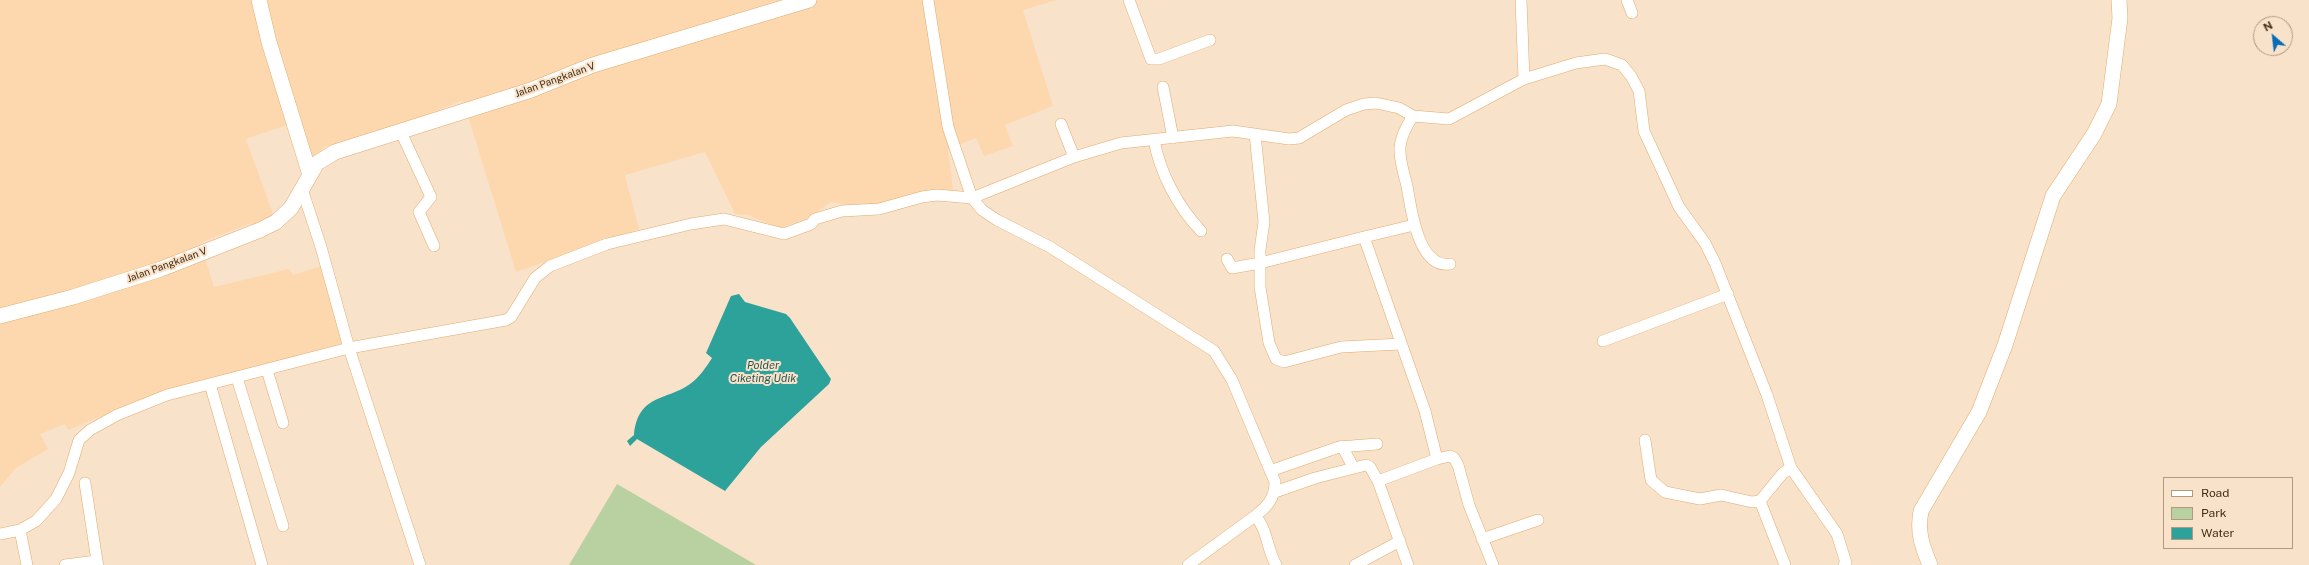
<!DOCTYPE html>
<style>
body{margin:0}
#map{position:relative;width:2309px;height:565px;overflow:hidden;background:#f9e2ca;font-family:"Public Sans",sans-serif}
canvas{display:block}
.legend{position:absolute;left:2163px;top:477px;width:130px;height:72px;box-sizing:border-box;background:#f9e2ca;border:1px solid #b19a81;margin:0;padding:5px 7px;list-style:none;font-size:12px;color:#442e13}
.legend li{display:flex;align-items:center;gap:8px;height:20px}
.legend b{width:20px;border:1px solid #b19a81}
.north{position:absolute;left:2253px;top:16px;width:40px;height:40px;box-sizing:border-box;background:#f9e2ca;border:1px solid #b19a81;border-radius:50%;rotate:332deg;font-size:11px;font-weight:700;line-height:16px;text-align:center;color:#442e13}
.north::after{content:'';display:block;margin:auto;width:14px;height:18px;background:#066db9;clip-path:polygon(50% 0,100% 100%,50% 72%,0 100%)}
</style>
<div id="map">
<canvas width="2309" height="565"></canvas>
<ul class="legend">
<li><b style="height:5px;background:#fff"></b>Road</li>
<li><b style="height:11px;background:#b9d0a1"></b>Park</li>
<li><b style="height:11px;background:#2ca29b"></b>Water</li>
</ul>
<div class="north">N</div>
</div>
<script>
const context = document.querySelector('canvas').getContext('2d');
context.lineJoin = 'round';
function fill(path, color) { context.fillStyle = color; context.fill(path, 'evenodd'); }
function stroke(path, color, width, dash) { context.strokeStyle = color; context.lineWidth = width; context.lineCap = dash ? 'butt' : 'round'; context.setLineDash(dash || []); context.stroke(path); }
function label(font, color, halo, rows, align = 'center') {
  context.font = font + ' "Public Sans",sans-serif'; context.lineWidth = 4; context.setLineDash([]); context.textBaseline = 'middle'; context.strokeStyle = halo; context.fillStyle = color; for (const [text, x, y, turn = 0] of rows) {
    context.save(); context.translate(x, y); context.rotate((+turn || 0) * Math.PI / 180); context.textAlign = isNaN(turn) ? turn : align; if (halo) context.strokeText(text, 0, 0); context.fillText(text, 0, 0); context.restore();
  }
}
const built = new Path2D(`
 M0,0H1057L1023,10L1053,106L1005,125L1013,146L984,156L976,138L948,149L954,196L871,209L831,202L805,220L779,228L748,215L735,214L705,152L625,175L639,229L516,272L463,100L348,147L326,146L301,172L287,125L246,139L276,222L249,224L200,243L214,287L289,269L293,275L322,266L343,343L156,394L68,430L65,424L40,434L48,449L16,468L0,487Z`);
const green = new Path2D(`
 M617,484L756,565H569Z`);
const water = new Path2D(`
 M739,294L745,302L786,314L790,318L831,379L829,384L761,447L725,491L637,439L630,446L627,441L634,435C638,394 666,401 690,384C700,377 706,367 712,358L706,353L731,296Z`);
const street = new Path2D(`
 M928,0L948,127L972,198L982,210L997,220L1050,247L1214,351L1232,380L1275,482C1275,498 1267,507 1255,516C1267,528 1267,549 1276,565
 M1129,0L1151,59H1159L1210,40
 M1521,0L1524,79
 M1627,0L1632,13
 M1163,87L1173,138
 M1413,116C1407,125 1401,136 1400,147C1399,159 1404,174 1407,186C1411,208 1418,269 1450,264
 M1061,124L1074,157
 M400,130L431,197L419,212L434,246
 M1255,134L1264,222L1260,250V287L1269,343L1276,359L1284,362L1341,347L1401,344
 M1154,140C1160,173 1178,207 1201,231
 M302,189L321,247L349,348L420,565
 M1364,237L1414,225
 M1227,259L1232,268L1260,263L1364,237L1425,411L1437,459
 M1603,341L1728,294
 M267,370L283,423
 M237,378L283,526
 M210,384L262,565
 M1645,440L1651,480L1665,492L1700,499L1721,495L1752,502L1760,501
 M1342,446L1353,467
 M1270,471L1339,447L1377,444
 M1378,481L1408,565
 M85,483L97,561
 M1275,492L1315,478L1366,465L1370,467L1378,481L1437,459L1450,456L1454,458L1458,465L1469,505L1493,565
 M20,530L27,565
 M0,534L20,530L36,521L56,499L69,473L79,440L90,430L117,415L167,395L349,348L506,320L511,317L535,278L550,266L607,244L691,224L724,219L784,234L811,224L815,219L842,211L879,209L922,197L937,195L972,198L1074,157L1121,143L1233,131L1289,139L1299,138L1346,110L1364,104L1376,103L1399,108L1413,116L1449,119L1524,79L1576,63L1605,59L1622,65L1631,76L1639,91L1644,131L1679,207L1705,243L1715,263L1767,395L1791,468L1837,534L1846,563L1844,565
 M1482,539L1538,520
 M65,565L97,561L98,565
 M1188,565L1255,516
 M1355,565L1400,541
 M1785,565L1760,501L1783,473L1791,468`);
const secondary = new Path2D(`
 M259,0L269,42L310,175
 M0,316L73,297L161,269L260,230L276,222L291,208L317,163L335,152L531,90L593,65L809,0
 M1930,565C1922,546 1917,532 1921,511L1979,412L2005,345L2053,196L2094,134L2109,104L2120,18L2119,0`);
const streetNames = [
 ["Jalan Pangkalan V",555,80,-20],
 ["Jalan Pangkalan V",167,265,-20]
];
const waterNames = [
 ["Polder",763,366],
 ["Ciketing Udik",763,379]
];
fill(built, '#fdd8af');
fill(green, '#b9d0a1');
fill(water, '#2ca29b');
stroke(street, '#e2ab6b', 12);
stroke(secondary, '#e2ab6b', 16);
stroke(street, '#fff', 11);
stroke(secondary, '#fff', 15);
label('10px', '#442e13', '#f9e2ca', streetNames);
label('italic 11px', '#285854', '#f9e2ca', waterNames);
</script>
